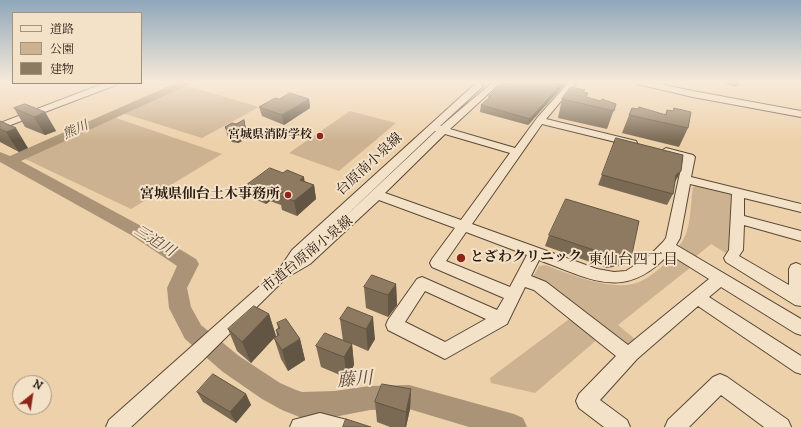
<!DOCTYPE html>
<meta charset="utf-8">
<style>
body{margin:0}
#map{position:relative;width:801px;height:427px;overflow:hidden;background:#edd1ab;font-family:"IM FELL DW Pica","Noto Serif JP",serif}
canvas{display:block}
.legend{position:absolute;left:12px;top:12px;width:130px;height:72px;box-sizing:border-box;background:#f3e1c8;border:1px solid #a2927e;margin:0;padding:5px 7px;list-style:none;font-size:12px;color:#281b10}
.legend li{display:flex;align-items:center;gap:8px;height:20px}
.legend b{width:20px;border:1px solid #a2927e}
.north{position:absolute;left:12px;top:375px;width:40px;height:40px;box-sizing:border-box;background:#f3e1c8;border:1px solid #a2927e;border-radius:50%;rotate:30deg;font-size:11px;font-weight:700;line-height:16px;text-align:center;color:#281b10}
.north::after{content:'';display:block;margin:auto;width:14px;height:18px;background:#8f2418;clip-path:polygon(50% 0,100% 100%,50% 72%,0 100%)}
</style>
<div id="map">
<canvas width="801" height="427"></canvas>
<ul class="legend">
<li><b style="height:5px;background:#f3e1c8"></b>道路</li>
<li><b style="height:11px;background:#ccb291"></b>公園</li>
<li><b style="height:11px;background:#8e7a61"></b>建物</li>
</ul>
<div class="north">N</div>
</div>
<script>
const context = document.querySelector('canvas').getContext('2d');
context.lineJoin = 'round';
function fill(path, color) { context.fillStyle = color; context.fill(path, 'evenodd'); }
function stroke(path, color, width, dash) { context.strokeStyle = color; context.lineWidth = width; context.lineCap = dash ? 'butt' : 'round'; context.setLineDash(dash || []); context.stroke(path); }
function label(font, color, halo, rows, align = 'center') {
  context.font = font + ' "IM FELL DW Pica","Noto Serif JP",serif'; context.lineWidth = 4; context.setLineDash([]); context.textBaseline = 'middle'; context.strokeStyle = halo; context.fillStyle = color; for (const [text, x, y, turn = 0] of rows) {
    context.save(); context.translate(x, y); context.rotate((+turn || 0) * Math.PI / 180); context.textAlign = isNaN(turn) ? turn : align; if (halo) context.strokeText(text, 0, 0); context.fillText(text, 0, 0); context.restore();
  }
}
const green = new Path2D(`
 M181,84L259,107L202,138L119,112Z
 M350,111L396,123L339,171L289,153Z
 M113,117L222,154L131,209L21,157Z
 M699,185L731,194L729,247L726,253L711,244L694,258L677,248C692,234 690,206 693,187Z
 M671,259L678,260L691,267L618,325L636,340L632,345H622L533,277L539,266L545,265C569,274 617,294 641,281C652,276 662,266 671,259Z
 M572,317L599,338L535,393L491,383L490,378Z`);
const river = new Path2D(`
 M178,82H191L190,84L21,161L143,227L196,259L199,264L187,288L191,307L201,325L239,356L280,383L296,390L302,392L334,391L370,386L409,385L514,414L523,418L527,427H469L409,409L370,410L334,417L302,418L282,410L262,399L223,372L185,339L169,308L167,288L177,266L131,235L0,162V152L10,156Z`);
const minor = new Path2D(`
 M479,82L483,85L482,87L440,126H441L493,82H501L450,129L515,148L537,118L569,82H577L546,119L636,141L637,143L632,146L542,124L472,224L597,269L614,272L626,271L649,256L663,242L666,238L683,159L662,153L661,151L666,148L693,155L695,157L691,177L801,204V212L744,198V216L801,231V241L744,225L743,250L739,256L789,285V269L791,265L796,263L801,265V306L795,305L726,262L724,258L729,250L732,194L690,184L680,238L676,245L801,319V335L795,333L721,287L709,297L801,356V374L795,372L698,306L637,359L600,400L627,420L630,427H604L579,408L576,401L579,394L616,356L534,290L525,287L507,324L445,359L388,330L386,325L388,320L417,279L422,277L497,310L504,298L432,267L430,263L432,259L455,228L379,200L310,264L286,278L202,361L131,427H106L109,420L280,268L292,250L476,83ZM435,131H436L335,226ZM445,134L510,153L461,220L385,193ZM466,232L527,255L510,287L446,261ZM669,254L709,279L628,345L546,282L531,276L539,260C591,279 624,302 669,254ZM425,291L486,319L445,342L405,322Z
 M636,82H649L693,91L801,111V117L693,97L637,84Z
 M105,83H117L116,85L0,129V123Z
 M720,374L727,377L788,420L791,427H764L721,395L689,427H665L668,420L713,377Z
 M320,413L347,420L350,427H290L293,420Z`);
const wall = new Path2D(`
 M508,82H567L566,83L528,125L480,112L481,105L488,99L489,96Z
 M727,82H741L736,87L725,84Z
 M585,90L584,92L587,98L616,104L607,129L558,118L562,99Z
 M279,99H309L310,108L284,125L262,116L259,107Z
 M14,108L45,112L56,131L45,135L25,127Z
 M674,108L688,128L679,147L622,133L629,115H665L667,110L673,111Z
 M244,120L248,138L238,143L232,142L228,137L225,127L236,124Z
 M0,121L28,148L19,152L0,142Z
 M681,171L674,182L673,194L667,205L598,185L602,175Z
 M283,173L304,177V181L314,185L316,199L297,216L282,210L281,205L270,201L266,204L252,198L248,184Z
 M549,235L632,254L626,265L607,268L545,246Z
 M396,284L397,305L388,317L366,308L364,287Z
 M348,307L375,339L368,351L352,344L354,365L347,378L321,367L316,346L343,341L340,319Z
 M269,314L276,336L251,363L237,351L228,329Z
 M277,323L300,339L305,360L288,371L281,359L274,338L277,336L276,330L278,328Z
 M411,389L410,409L406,427H390L377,422L375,402Z
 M197,392L246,394L251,405L236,423L203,402Z`);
const shadedWall = new Path2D(`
 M563,82H567L566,83L528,125L530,119Z
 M739,82H741L736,87Z
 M309,99L310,108L284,125L282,115Z
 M45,112L56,131L45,135L34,117Z
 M244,120L248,138L238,143L235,133Z
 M16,128L28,148L19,152L6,132Z
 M681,171L675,182L670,186L676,175Z
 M304,177L306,191L300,180Z
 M314,185L316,199L297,216L294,201Z
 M267,186L270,201L266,204L262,189Z
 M396,284L397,305L388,317V295Z
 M269,314L276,336L251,363L242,342Z
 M373,317L375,339L368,351L366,329Z
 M300,339L305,360L288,371L282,350Z
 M352,344L354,365L347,378L344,357Z
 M411,389L410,409L406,427H405L406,412Z
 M246,394L251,405L236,423L230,412Z`);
const building = new Path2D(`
 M504,82L507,83L508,82H563L530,119L481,105L491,96H489Z
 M571,87L585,90L583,92L588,93L586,97L601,101L602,99L616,104L614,111L562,99Z
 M290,93L309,99L282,115L259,107L275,98L279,99Z
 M25,104L45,112L34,117L14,108Z
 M639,107L666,115L667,110L673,111L674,108L691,112L688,128L629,115L632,108L639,109Z
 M244,120L245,128L235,133L229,132L225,127L232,123L236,124Z
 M0,121L16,128L6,132L0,129Z
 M616,138L683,155L681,171L676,175L673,194L602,175Z
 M270,168L283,173L287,170L304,177L300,180L314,185L294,201L279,195L283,192L267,186L262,189L248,184Z
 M566,199L639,221L632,254L612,256L549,235Z
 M372,275L396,284L388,295L364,287Z
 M254,306L269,314L242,342L228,329Z
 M348,307L373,317L366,329L340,319Z
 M286,319L300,339L282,350L274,338L279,335L276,330L280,328L277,323Z
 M325,333L352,344L344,357L316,346Z
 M213,374L246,394L230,412L197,392Z
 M382,384L411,389L406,412L375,402Z
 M346,419L371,427H343Z`);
const markers = [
 [320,136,4,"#8f2418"],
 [288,195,4,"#8f2418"],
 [461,258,5,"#8f2418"]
];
const farPoinames = [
 ["宮城県消防学校",312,136]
];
const farWaternames = [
 ["熊川",76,131,-24]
];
const streetNames = [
 ["台原南小泉線",370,165,-43],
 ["市道台原南小泉線",308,255,-39]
];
const poiNames = [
 ["宮城県仙台土木事務所",280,195],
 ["とざわクリニック",470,258,"left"]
];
const waterNames = [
 ["三迫川",154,242,32]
];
const neighbourhoodNames = [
 ["東仙台四丁目",633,261]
];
const nearWaternames = [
 ["藤川",355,381,-5]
];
fill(green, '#ccb291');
fill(river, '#aa9376');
stroke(minor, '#594837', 2);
fill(minor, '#f3e1c8');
fill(wall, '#7a6953');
fill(shadedWall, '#635544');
fill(building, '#8e7a61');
stroke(building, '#635544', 1);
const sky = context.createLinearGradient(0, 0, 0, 141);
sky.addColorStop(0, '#8fa7ba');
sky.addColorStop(0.58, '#f7ead9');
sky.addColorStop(1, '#f7ead900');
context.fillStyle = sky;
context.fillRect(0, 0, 801, 141);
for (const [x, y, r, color] of markers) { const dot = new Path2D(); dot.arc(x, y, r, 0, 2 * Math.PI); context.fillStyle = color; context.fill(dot); stroke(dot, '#f3e1c8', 1.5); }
label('bold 12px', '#281b10', '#f3e1c8', farPoinames, 'right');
label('italic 13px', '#5c4b39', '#f3e1c8', farWaternames);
label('14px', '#281b10', '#f3e1c8', streetNames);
label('bold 14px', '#281b10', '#f3e1c8', poiNames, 'right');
label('italic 15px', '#5c4b39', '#f3e1c8', waterNames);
label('15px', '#281b10', '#f3e1c8', neighbourhoodNames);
label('italic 18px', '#5c4b39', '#f3e1c8', nearWaternames);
</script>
